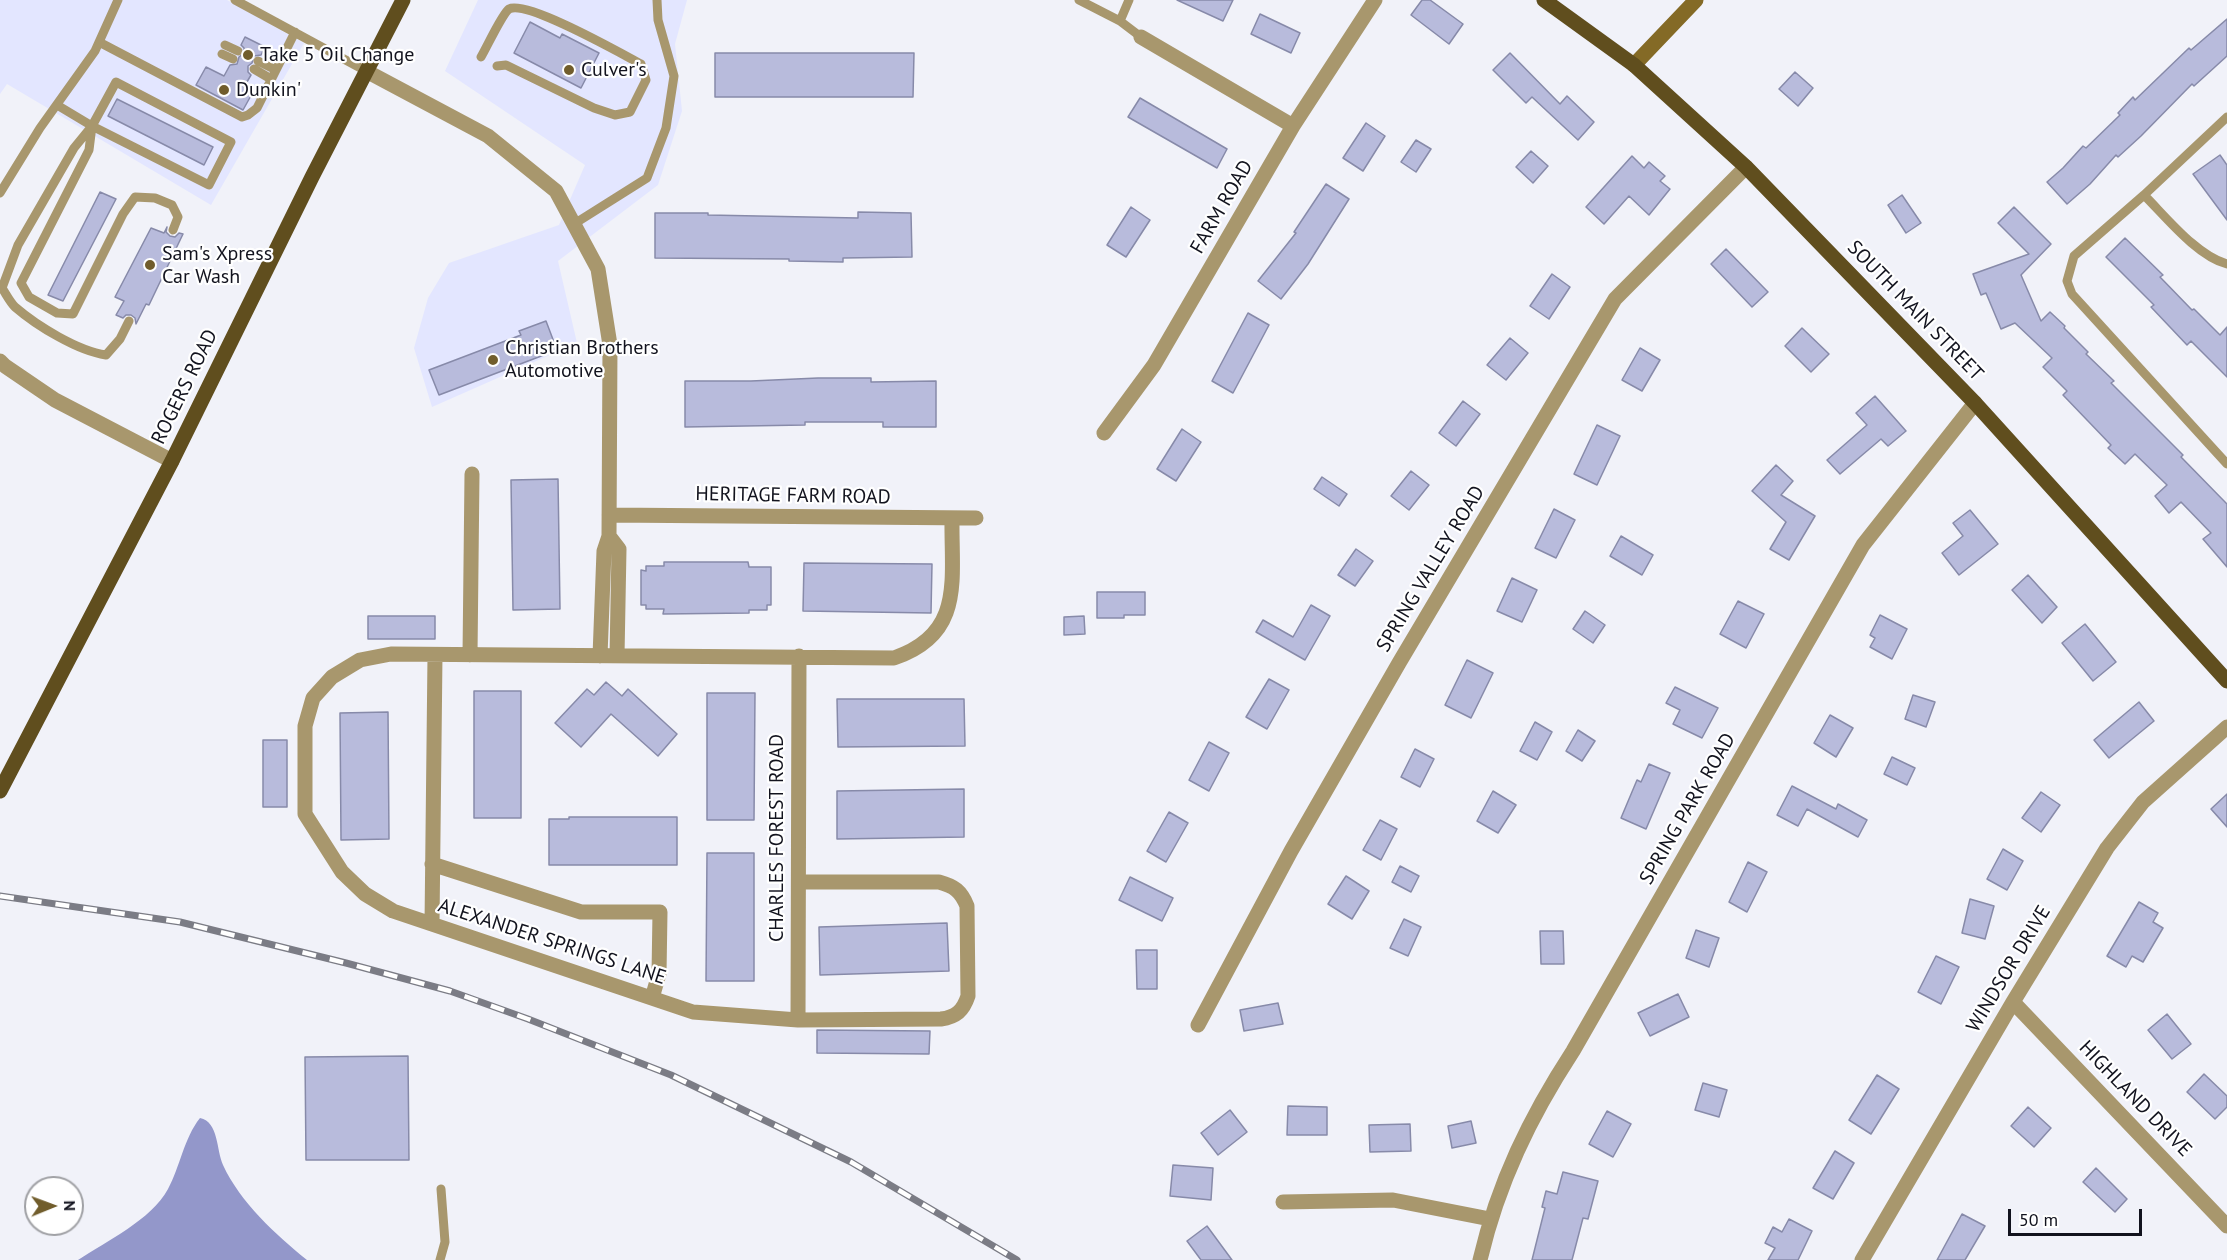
<!DOCTYPE html>
<style>
body{margin:0}
#map{position:relative;width:2227px;height:1260px;overflow:hidden;background:#f1f2f9;font-family:"PT Sans",sans-serif}
canvas{display:block}
.north{position:absolute;left:24px;top:1176px;width:60px;height:60px;box-sizing:border-box;background:#fff;border:2px solid #a0a1a5;border-radius:50%;rotate:89deg;font-size:16px;font-weight:700;line-height:24px;text-align:center;color:#12131e}
.north::after{content:'';display:block;margin:auto;width:21px;height:27px;background:#715d2c;clip-path:polygon(50% 0,100% 100%,50% 72%,0 100%)}
.scale{position:absolute;left:2008px;top:1209px;width:134px;height:27px;box-sizing:border-box;border:3px solid #12131e;border-top:0;padding-left:8px;font-size:18px;line-height:21px;white-space:nowrap;color:#12131e;-webkit-text-stroke:4px #fff;paint-order:stroke}
</style>
<div id="map">
<canvas width="2227" height="1260"></canvas>
<div class="north">N</div>
<div class="scale">50 m</div>
</div>
<script>
const context = document.querySelector('canvas').getContext('2d');
context.lineJoin = 'round';
function fill(path, color) { context.fillStyle = color; context.fill(path, 'evenodd'); }
function stroke(path, color, width, dash) { context.strokeStyle = color; context.lineWidth = width; context.lineCap = dash ? 'butt' : 'round'; context.setLineDash(dash || []); context.stroke(path); }
function label(font, color, halo, rows, align = 'center') {
  context.font = font + ' "PT Sans",sans-serif'; context.lineWidth = 4.5; context.setLineDash([]); context.textBaseline = 'middle'; context.strokeStyle = halo; context.fillStyle = color; for (const [text, x, y, turn = 0] of rows) {
    context.save(); context.translate(x, y); context.rotate((+turn || 0) * Math.PI / 180); context.textAlign = isNaN(turn) ? turn : align; if (halo) context.strokeText(text, 0, 0); context.fillText(text, 0, 0); context.restore();
  }
}
const built = new Path2D(`
 M0,0H227L304,43L211,205L7,84L0,94Z
 M478,0H687L675,44L682,111L658,185L558,261L577,343L432,407L414,348L428,298L449,263L559,225L585,165L445,71Z`);
const water = new Path2D(`
 M200,1118C219,1122 216,1150 223,1165C240,1202 276,1235 307,1260H78C107,1241 151,1220 168,1189C180,1167 184,1138 200,1118Z`);
const building = new Path2D(`
 M1177,0H1233L1223,21Z
 M1422,0H1430L1463,24L1449,44L1411,15Z
 M1260,14L1300,33L1291,53L1251,34Z
 M2227,19V56L2194,86L2192,84L2141,136L2118,157L2116,155L2090,184L2067,204L2047,182L2063,168L2083,146L2086,148L2120,115L2118,113L2133,97L2135,100L2189,48L2191,50Z
 M530,22L560,38L562,34L599,53L581,88L514,53Z
 M245,37L265,47L261,55L254,56L252,63L248,66V72L251,75L244,87L253,92L243,110L196,85L206,67L224,76L230,65L237,64L239,57L244,53V48L241,45Z
 M715,53H914L913,97H715Z
 M1510,53L1560,104L1567,96L1594,122L1578,140L1532,97L1526,103L1493,70Z
 M1795,72L1813,88L1798,106L1779,89Z
 M1140,98L1227,149L1217,168L1128,117Z
 M117,99L213,147L204,165L108,116Z
 M1366,123L1385,136L1363,171L1343,158Z
 M1416,140L1431,149L1416,172L1401,162Z
 M1531,151L1548,166L1533,183L1516,167Z
 M2220,155L2227,165V220L2193,174Z
 M1632,156L1644,168L1649,162L1665,176L1660,181L1670,189L1649,215L1629,196L1604,224L1586,207Z
 M1326,184L1349,199L1308,264L1281,299L1258,281L1296,233L1294,232Z
 M100,192L116,199L63,301L48,295Z
 M1902,195L1921,223L1906,233L1888,205Z
 M1131,207L1150,220L1126,257L1107,245Z
 M2014,207L2051,244L2021,275L2041,321L2050,312L2065,326L2064,328L2088,352L2086,354L2114,381L2111,383L2183,455L2181,457L2227,504V567L2203,539L2211,533L2181,502L2169,513L2155,496L2167,485L2135,454L2125,464L2108,448L2111,445L2063,395L2067,391L2043,367L2052,358L2015,323L2001,329L1986,293L1981,295L1973,274L2029,254L1998,223Z
 M858,212L911,213L912,257L843,258V262L789,261V259L655,258V213H708V215L858,218Z
 M167,227L166,232L170,236L175,237L179,233L183,234L149,305L146,304L136,324L135,318L131,315H126L123,318L116,315L124,301L115,297L151,228L164,233Z
 M2125,238L2163,275L2160,277L2192,310L2194,309L2220,335L2227,327V377L2191,341L2187,345L2151,307L2154,305L2106,257Z
 M1726,249L1768,292L1752,307L1711,264Z
 M1552,274L1570,287L1549,319L1530,306Z
 M1248,313L1269,325L1233,393L1212,381Z
 M546,321L557,350L439,395L429,370L521,335L519,331Z
 M1802,328L1829,354L1811,372L1785,346Z
 M1510,338L1528,353L1506,380L1487,365Z
 M1640,348L1660,360L1642,391L1622,380Z
 M818,378H871V382L936,381V427H883V422H805V425L685,427V381H751Z
 M1875,396L1906,431L1888,446L1881,439L1840,474L1827,460L1867,425L1856,413Z
 M1463,401L1480,414L1456,446L1439,433Z
 M1597,425L1620,436L1597,485L1574,474Z
 M1182,429L1201,442L1176,481L1157,469Z
 M1776,465L1793,481L1781,495L1815,516L1789,560L1770,549L1786,522L1752,491Z
 M1411,471L1429,485L1409,510L1391,496Z
 M1322,477L1347,494L1339,506L1314,489Z
 M558,479L560,609L513,610L511,480Z
 M1554,509L1575,520L1556,558L1535,548Z
 M1970,510L1998,544L1959,575L1942,553L1963,536L1953,523Z
 M1621,536L1653,555L1642,575L1610,556Z
 M1356,549L1373,561L1355,586L1338,575Z
 M664,562H748L749,567H771V605H767V610H749V613L663,614L664,609H646V605H641V570L646,571V566H664Z
 M804,563L932,564L931,613L803,611Z
 M2028,575L2057,607L2042,623L2012,590Z
 M1512,578L1537,590L1522,622L1497,611Z
 M1097,592H1145V615H1124V618H1097Z
 M1738,601L1764,614L1746,648L1720,634Z
 M1311,605L1330,616L1305,660L1256,632L1263,620L1293,637Z
 M1585,611L1605,625L1593,643L1573,629Z
 M1880,615L1907,629L1892,659L1870,647L1875,638L1870,635Z
 M368,616H435V639H368Z
 M1084,616L1085,634L1064,635V617Z
 M2085,624L2116,662L2093,681L2062,643Z
 M1467,660L1493,673L1471,718L1445,705Z
 M1269,679L1289,690L1267,729L1246,717Z
 M606,682L622,696L628,689L677,734L658,756L611,714L581,747L555,723L587,689L594,695Z
 M1675,687L1718,708L1702,738L1673,724L1680,710L1666,703Z
 M474,691H521V818H474Z
 M707,693H755L754,820H707Z
 M1913,695L1935,702L1926,727L1905,719Z
 M837,699H964L965,746L838,747Z
 M2139,702L2154,721L2109,758L2094,740Z
 M388,712L389,839L341,840L340,713Z
 M1830,715L1853,728L1836,757L1814,743Z
 M1535,722L1552,732L1537,760L1520,751Z
 M1578,730L1595,741L1582,761L1566,751Z
 M263,740H287V807H263Z
 M1209,742L1229,753L1209,791L1189,780Z
 M1415,749L1434,759L1420,787L1401,777Z
 M1892,757L1915,768L1907,785L1884,774Z
 M1649,764L1670,773L1646,829L1621,818L1637,780L1641,782Z
 M1792,786L1836,809L1838,804L1867,820L1858,837L1807,809L1798,826L1777,815Z
 M964,789V837L837,839V791Z
 M1493,791L1516,805L1498,833L1477,821Z
 M2041,792L2060,805L2041,832L2022,818Z
 M2227,794V827L2211,809Z
 M1169,812L1188,823L1166,862L1147,851Z
 M569,817H677V865H549V819H569Z
 M1380,820L1397,829L1381,860L1363,850Z
 M2003,849L2023,861L2007,890L1987,879Z
 M707,853H754V981H706Z
 M1748,862L1767,872L1747,912L1729,902Z
 M1400,866L1419,876L1411,892L1392,882Z
 M1346,876L1369,891L1352,919L1328,904Z
 M1130,877L1173,898L1162,921L1119,900Z
 M1970,899L1994,906L1985,939L1962,933Z
 M2139,902L2158,913L2153,922L2163,928L2143,962L2132,956L2126,967L2107,956Z
 M1404,919L1421,927L1408,956L1390,948Z
 M947,923L949,971L820,975L819,927Z
 M1696,930L1719,938L1709,967L1686,958Z
 M1540,931H1563L1564,964H1541Z
 M1136,950H1157V989H1137Z
 M1936,956L1959,967L1941,1004L1918,992Z
 M1678,994L1689,1017L1650,1036L1638,1013Z
 M1278,1003L1283,1024L1244,1031L1240,1010Z
 M2167,1014L2191,1044L2172,1059L2148,1030Z
 M817,1030L930,1031L929,1054L817,1053Z
 M408,1056L409,1160H306L305,1057Z
 M2204,1074L2227,1096V1107L2215,1119L2187,1092Z
 M1877,1075L1899,1089L1871,1134L1849,1120Z
 M1703,1083L1727,1090L1719,1117L1695,1110Z
 M1288,1106L1327,1107V1135H1287Z
 M2028,1107L2051,1128L2034,1147L2011,1126Z
 M1230,1110L1247,1132L1218,1155L1201,1133Z
 M1607,1111L1631,1124L1613,1157L1589,1144Z
 M1471,1121L1476,1143L1452,1148L1448,1126Z
 M1410,1124L1411,1151L1370,1152L1369,1125Z
 M1835,1151L1854,1163L1833,1199L1813,1188Z
 M1173,1165L1213,1168L1211,1200L1170,1196Z
 M2096,1168L2127,1199L2115,1212L2083,1182Z
 M1563,1172L1598,1181L1588,1219L1583,1218L1572,1260H1532L1545,1208L1542,1207L1546,1191L1557,1194Z
 M1962,1214L1985,1226L1965,1260H1937Z
 M1789,1219L1812,1231L1798,1260H1768L1775,1248L1765,1243L1773,1227L1782,1232Z
 M1207,1226L1232,1260H1201L1187,1241Z`);
const lane = new Path2D(`
 M235,0L366,71
 M1079,0L1120,21
 M1129,0L1120,21L1141,37
 M99,42L242,117L248,115L257,108L295,32
 M225,45L238,51
 M222,54L233,59
 M481,57C487,47 502,14 509,9C527,0 620,53 641,64L646,80L630,112L615,115L594,108L506,65L497,66
 M258,61L276,70
 M254,69L271,79
 M57,105L92,126L209,185L231,142L116,82L92,126L74,148L18,245L2,288C6,294 10,302 15,307C37,326 78,351 106,355L120,339L129,321
 M2227,117L2144,195L2074,256L2067,281L2072,294L2227,464
 M92,126L89,150L21,283L29,297L57,313L73,314L123,214L135,197L155,198L172,205L178,217L173,230
 M0,193L40,128L95,51L118,0
 M2144,195C2166,217 2197,256 2227,264
 M574,224L647,178L666,128L674,76L658,20L657,0
 M440,1260L445,1242L441,1189`);
const street = new Path2D(`
 M1141,37L1293,126
 M366,71L488,136L556,191L598,269L610,345L609,536L604,551L600,656
 M0,361L5,366L55,400L172,461
 M1104,433L1154,365L1293,126L1375,0
 M609,515L976,518
 M609,536L619,549L617,656
 M470,655L472,474
 M432,864L581,912H660L659,974L652,998
 M799,882H939C954,886 961,891 967,906L968,996C963,1011 956,1017 941,1019L798,1020L693,1012L393,911L365,894L342,872L305,814V726L313,698L332,677L360,660L391,654L894,658C965,634 951,579 952,518
 M432,924L435,655
 M2013,1002L2227,1226
 M798,1020L799,656
 M1198,1025L1291,851L1399,663L1615,299L1746,167
 M1283,1202L1393,1200L1490,1219
 M1480,1260C1498,1183 1530,1117 1573,1051L1863,545L1975,403
 M1862,1260L2013,1002L2107,848L2143,802L2227,727`);
const secondary = new Path2D(`
 M1634,65L1696,0`);
const primary = new Path2D(`
 M1544,0L1634,65L1746,167L1975,403L2227,681
 M0,791L172,461L312,177L403,0`);
const rail = new Path2D(`
 M0,896L180,922L346,963L450,991L528,1019L671,1075L851,1162L1017,1260`);
const markers = [
 [248,55,6,"#715d2c"],
 [569,70,6,"#715d2c"],
 [224,90,6,"#715d2c"],
 [150,265,6,"#715d2c"],
 [493,360,6,"#715d2c"]
];
const poiNames = [
 ["Take 5 Oil Change",260,55],
 ["Culver's",581,70],
 ["Dunkin'",236,90],
 ["Sam's Xpress",162,254],
 ["Car Wash",162,277],
 ["Christian Brothers",505,348],
 ["Automotive",505,371]
];
const streetNames = [
 ["FARM ROAD",1222,207,-60],
 ["SOUTH MAIN STREET",1915,311,46],
 ["ROGERS ROAD",185,387,-64],
 ["HERITAGE FARM ROAD",793,496,1],
 ["SPRING VALLEY ROAD",1431,569,-59],
 ["SPRING PARK ROAD",1688,809,-60],
 ["CHARLES FOREST ROAD",777,838,-90],
 ["ALEXANDER SPRINGS LANE",552,942,18],
 ["WINDSOR DRIVE",2009,969,-59],
 ["HIGHLAND DRIVE",2135,1099,46]
];
fill(built, '#e3e6ff');
fill(water, '#9397ca');
fill(building, '#b8bbdc');
stroke(building, '#878aa9', 1.5);
stroke(lane, '#a8976d', 9);
stroke(street, '#a8976d', 15);
stroke(secondary, '#846a26', 15);
stroke(primary, '#604e1e', 15);
stroke(rail, '#7b7c85', 7);
stroke(rail, '#fff', 4.5, [14]);
for (const [x, y, r, color] of markers) { const dot = new Path2D(); dot.arc(x, y, r, 0, 2 * Math.PI); context.fillStyle = color; context.fill(dot); stroke(dot, '#fff', 2); }
label('20px', '#12131e', '#fff', poiNames, 'left');
label('20px', '#12131e', '#fff', streetNames);
</script>
